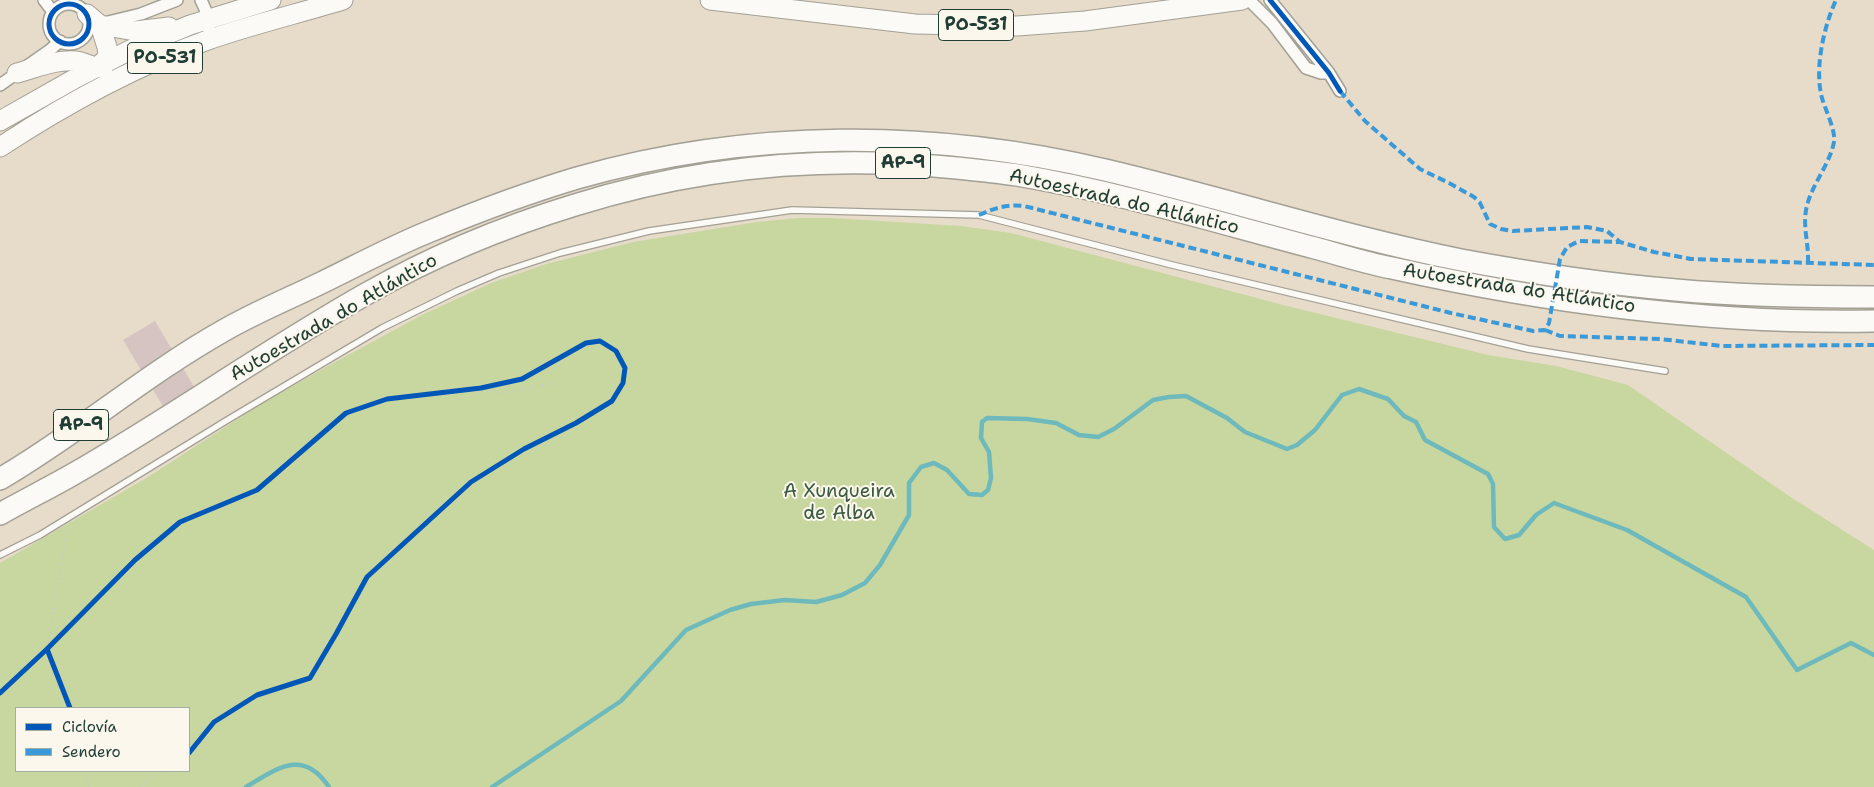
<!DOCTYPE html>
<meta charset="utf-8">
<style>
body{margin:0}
#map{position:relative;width:1874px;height:787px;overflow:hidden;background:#e7dbca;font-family:"Shantell Sans",sans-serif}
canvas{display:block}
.legend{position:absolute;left:15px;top:707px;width:175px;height:65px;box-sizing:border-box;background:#fbf7ec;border:1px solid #a3ada2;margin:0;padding:6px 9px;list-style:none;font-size:15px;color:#1f3d34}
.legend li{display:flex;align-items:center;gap:10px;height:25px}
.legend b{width:25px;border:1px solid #a3ada2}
</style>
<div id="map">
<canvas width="1874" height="787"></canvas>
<ul class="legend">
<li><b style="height:6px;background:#0057b8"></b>Ciclovía</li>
<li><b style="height:6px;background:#3a99d8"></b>Sendero</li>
</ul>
</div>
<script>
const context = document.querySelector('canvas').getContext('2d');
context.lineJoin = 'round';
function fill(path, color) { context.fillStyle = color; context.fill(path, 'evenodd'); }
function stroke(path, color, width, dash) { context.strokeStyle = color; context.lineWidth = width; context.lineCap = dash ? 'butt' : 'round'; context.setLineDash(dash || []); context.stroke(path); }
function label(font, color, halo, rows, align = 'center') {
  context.font = font + ' "Shantell Sans",sans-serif'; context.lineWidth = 4; context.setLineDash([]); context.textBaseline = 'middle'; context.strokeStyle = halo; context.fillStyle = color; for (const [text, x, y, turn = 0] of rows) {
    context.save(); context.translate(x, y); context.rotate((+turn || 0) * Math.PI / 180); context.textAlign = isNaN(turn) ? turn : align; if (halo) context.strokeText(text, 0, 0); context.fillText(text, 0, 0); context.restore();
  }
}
const green = new Path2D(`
 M798,218H832L961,226L1011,233L1287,306L1488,355L1556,366L1628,385L1789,496L1874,550V787H0V563L148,477L261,404L337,361L422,315L491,283L546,264L633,242L757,222ZM16,708H189V771H16Z`);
const stream = new Path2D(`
 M246,787C278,768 303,748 329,787
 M492,787L621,701L686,630L730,610L751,604L785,600L816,602L842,595L865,583L880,565L909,515V483L921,467L934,463L947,470L969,494L982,495L988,490L991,478L989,452L981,438L982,422L987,418L1027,419L1056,423L1079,435L1098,437L1114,429L1153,400L1169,397L1186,396L1227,418L1245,432L1287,449L1297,445L1315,430L1342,395L1359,389L1388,399L1404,416L1416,422L1425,440L1488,474L1493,484L1494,527L1505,539L1519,535L1536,515L1554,503L1627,530L1746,597L1797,670L1851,643L1874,655`);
const building = new Path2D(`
 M155,321L197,392L166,411L123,340Z`);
const path = new Path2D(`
 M483,389L500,393L556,383
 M0,693L47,649L67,529
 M70,708L47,649L135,560L180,522L257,490L346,413L387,399L481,388L522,379L586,343L600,341L616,351L625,368L623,383L612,401L576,423L524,449L471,482L367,577L336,634L310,678L257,695L214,722L189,753
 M85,771L89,787
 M140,787L165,771`);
const service = new Path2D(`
 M0,555L40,535L229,419L382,328L457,291L499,273L560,253L649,231L792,210L979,215L1172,265L1528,349L1665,371`);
const minor = new Path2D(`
 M44,0L53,12
 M201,0L209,18V30
 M1249,0L1272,23L1306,68L1321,73H1329
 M1270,0L1329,73L1340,91
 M49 24a20 20 0 1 1 40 0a20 20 0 1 1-40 0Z
 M108,22L141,14L177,0
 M0,85L50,50L60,41`);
const primary = new Path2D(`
 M710,0L915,24L1017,26L1085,21L1242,0
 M87,14L100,25L107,47L108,57L97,68
 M100,25L135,31L169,27
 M17,73C36,68 56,59 76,61C85,62 93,68 103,68
 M0,121L76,78L130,50L190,25L271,0
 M0,147C64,105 133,67 205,41C250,25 297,14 343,0`);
const motorway = new Path2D(`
 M0,479C77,434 145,375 223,331C254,313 288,299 321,283C356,266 391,247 428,232C476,212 527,193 577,178C749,129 931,129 1105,170C1224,198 1341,236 1461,260C1531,273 1604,284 1676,290C1742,296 1808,297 1874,297
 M0,514C23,501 47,489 70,476C170,419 265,351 366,294C431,257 503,227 575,205C699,166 829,155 957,168C977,170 997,172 1017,175C1118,192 1216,222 1315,248C1341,255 1366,263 1392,268C1549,303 1713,324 1874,321`);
const quiet = new Path2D(`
 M1340,91L1365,121L1420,169L1449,183L1474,197L1480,203L1490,224L1501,229L1513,231L1587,227L1607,231L1620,242
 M979,215C995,208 1007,204 1024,206L1451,313L1533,331L1545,330L1549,323L1560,259L1567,247L1579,241L1620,242L1654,252L1691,259L1874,265
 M1808,263C1809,241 1801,224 1808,202C1814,182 1830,163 1834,142C1836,131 1825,109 1822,98C1814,69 1824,26 1836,0
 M1545,330L1560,336L1660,339L1722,346L1874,345`);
const cycleway = new Path2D(`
 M1270,0L1329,73L1340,91
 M49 24a20 20 0 1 1 40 0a20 20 0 1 1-40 0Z
 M0,693L47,649
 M70,708L47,649L135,560L180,522L257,490L346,413L387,399L481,388L522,379L586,343L600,341L616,351L625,368L623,383L612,401L576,423L524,449L471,482L367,577L336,634L310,678L257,695L214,722L189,753`);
const shields = [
 [976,25,75],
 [165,58,75],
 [903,163,55],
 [81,425,55]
];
const shieldNames = [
 ["PO-531",976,25],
 ["PO-531",165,58],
 ["AP-9",903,163],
 ["AP-9",81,425]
];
const streetNames = [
 ["Autoestrada do Atlántico",1124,202,13],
 ["Autoestrada do Atlántico",1519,289,9],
 ["Autoestrada do Atlántico",334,318,-30]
];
const parkNames = [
 ["A Xunqueira",839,492],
 ["de Alba",839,514]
];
fill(green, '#c8d79f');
stroke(stream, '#6eb9bc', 4.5);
fill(building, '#d5c4c2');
stroke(service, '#a3a095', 8);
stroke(minor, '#a3a095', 14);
stroke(primary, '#a3a095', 21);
stroke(motorway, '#a3a095', 24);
stroke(path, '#c9c9c4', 2.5, [1, 4]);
stroke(service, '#fbfaf7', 5.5);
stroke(minor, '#fbfaf7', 11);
stroke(primary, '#fbfaf7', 19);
stroke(motorway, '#fbfaf7', 21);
stroke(quiet, '#3a99d8', 4, [8, 4]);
stroke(cycleway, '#0057b8', 5);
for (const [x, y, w] of shields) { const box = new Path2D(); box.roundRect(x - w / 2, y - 15.5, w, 31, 4); context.fillStyle = '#fbf7ec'; context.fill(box); stroke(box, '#1f3d34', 1); }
label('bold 18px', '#1f3d34', null, shieldNames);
label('19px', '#1f3d34', '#fbf7ec', streetNames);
label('19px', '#3c5b42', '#fbf7ec', parkNames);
</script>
